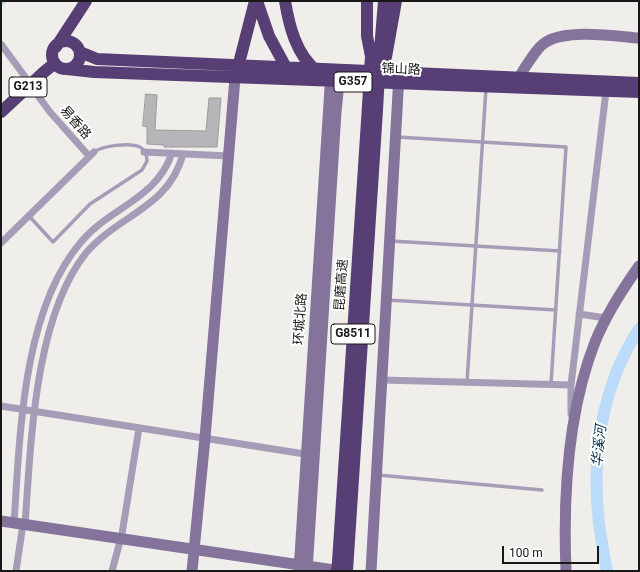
<!DOCTYPE html>
<meta charset="utf-8">
<style>
body{margin:0}
#map{position:relative;width:640px;height:572px;overflow:hidden;background:#f0eeea;font-family:Roboto,sans-serif}
canvas{display:block}
.frame{position:absolute;inset:0;border:2px solid #181817;pointer-events:none}
.scale{position:absolute;left:502px;top:546px;width:97px;height:18px;box-sizing:border-box;border:2px solid #181817;border-top:0;padding-left:5px;font-size:12px;line-height:14px;white-space:nowrap;color:#181817;-webkit-text-stroke:3px #fff;paint-order:stroke}
</style>
<div id="map">
<canvas width="640" height="572"></canvas>
<div class="frame"></div>
<div class="scale">100 m</div>
</div>
<script>
const context = document.querySelector('canvas').getContext('2d');
context.lineJoin = 'round';
function stroke(path, color, width, dash) { context.strokeStyle = color; context.lineWidth = width; context.lineCap = dash ? 'butt' : 'round'; context.setLineDash(dash || []); context.stroke(path); }
function fill(path, color) { context.fillStyle = color; context.fill(path, 'evenodd'); }
function label(font, color, halo, rows, align = 'center') {
  context.font = font + ' Roboto,"Noto Sans SC",sans-serif'; context.lineWidth = 4; context.setLineDash([]); context.textBaseline = 'middle'; context.strokeStyle = halo; context.fillStyle = color; for (const [text, x, y, turn = 0] of rows) {
    context.save(); context.translate(x, y); context.rotate((+turn || 0) * Math.PI / 180); context.textAlign = isNaN(turn) ? turn : align; if (halo) context.strokeText(text, 0, 0); context.fillText(text, 0, 0); context.restore();
  }
}
const stream = new Path2D(`
 M1,6L6,1`);
const river = new Path2D(`
 M607,571C604,555 601,539 599,523C591,457 602,385 639,329`);
const building = new Path2D(`
 M146,94L157,95L155,130L206,131L209,98H221L217,147H164V145L147,144V127L143,126Z`);
const lane = new Path2D(`
 M397,137L566,147L551,384
 M29,216L53,242L90,204L142,170L147,161C147,156 145,150 140,147C130,142 102,146 94,152
 M391,241L560,251
 M387,300L556,310
 M467,382L486,88
 M378,475L542,490`);
const street = new Path2D(`
 M1,44L26,78
 M30,85L50,112L89,156
 M144,152L229,156
 M1,243L94,152
 M579,314L606,318
 M382,380L571,385
 M1,406L311,455
 M571,414V385L606,91
 M14,523C20,436 22,311 81,242C110,207 156,200 172,153
 M25,525C31,444 34,318 86,253C118,215 169,208 183,154
 M16,571L23,524
 M112,571L122,534L139,428`);
const secondary = new Path2D(`
 M518,85C519,75 524,69 530,60C534,54 539,46 546,42C568,29 614,36 639,38
 M1,521L341,571
 M192,571L205,438L235,78
 M299,571L331,72
 M307,571L336,112L340,73
 M371,571L399,75
 M566,571C563,497 568,411 595,342C606,315 622,290 639,266`);
const highway = new Path2D(`
 M257,1L269,36L289,73
 M285,1C289,25 296,55 317,71
 M367,1V36L371,56
 M52 55a14 14 0 1 1 28 0a14 14 0 1 1-28 0Z
 M56,47L86,1
 M380,50L384,1
 M80,52L97,59L639,83
 M386,57L396,1
 M67,69L94,72L639,92
 M237,71L255,1
 M1,112L44,72L55,63
 M338,562L368,106
 M347,571L377,110`);
const highwayBridge = new Path2D(`
 M368,106L371,56
 M377,110L380,57
 M337,571L338,562`);
const shields = [
 [353,82,38],
 [28,87,38],
 [353,334,44]
];
const shieldNames = [
 ["G357",353,82],
 ["G213",28,87],
 ["G8511",353,334]
];
const streetNames = [
 ["锦山路",401,70,2],
 ["易香路",75,123,49],
 ["昆磨高速",342,285,-86],
 ["环城北路",301,319,-86]
];
const waterNames = [
 ["华溪河",600,446,-84]
];
stroke(stream, '#badbf9', 2);
stroke(river, '#badbf9', 12);
fill(building, '#b6b5b9');
stroke(building, '#9b9a9d', 1);
stroke(lane, '#a79cb7', 3.5);
stroke(street, '#a79cb7', 7);
stroke(secondary, '#84749b', 11);
stroke(highway, '#573e75', 12);
stroke(highwayBridge, '#573e75', 12);
for (const [x, y, w] of shields) { const box = new Path2D(); box.roundRect(x - w / 2, y - 10, w, 20, 3); context.fillStyle = '#fff'; context.fill(box); stroke(box, '#181817', 1); }
label('bold 12px', '#181817', null, shieldNames);
label('13px', '#181817', '#fff', streetNames);
label('italic 14px', '#002c4b', '#fff', waterNames);
</script>
